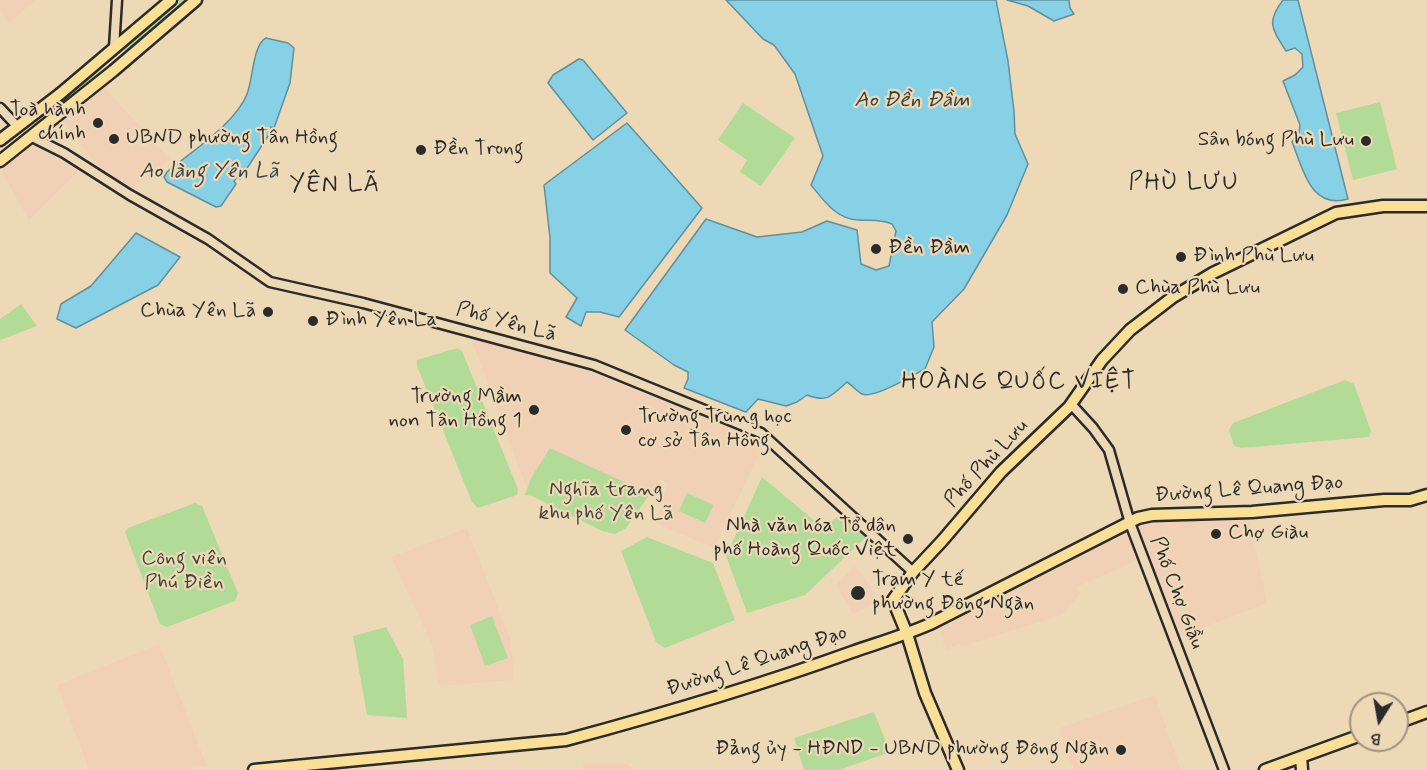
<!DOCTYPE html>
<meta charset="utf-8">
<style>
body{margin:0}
#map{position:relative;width:1427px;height:770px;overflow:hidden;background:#eed9b7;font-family:Mynerve,sans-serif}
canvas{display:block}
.north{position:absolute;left:1349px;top:692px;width:60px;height:60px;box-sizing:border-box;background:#eed9b7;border:2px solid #a0937f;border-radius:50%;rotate:191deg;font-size:16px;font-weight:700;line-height:24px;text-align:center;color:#2b2b2b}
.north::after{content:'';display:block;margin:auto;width:21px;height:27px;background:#2b2b2b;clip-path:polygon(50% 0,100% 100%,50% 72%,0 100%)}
</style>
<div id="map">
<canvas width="1427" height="770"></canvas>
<div class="north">B</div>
</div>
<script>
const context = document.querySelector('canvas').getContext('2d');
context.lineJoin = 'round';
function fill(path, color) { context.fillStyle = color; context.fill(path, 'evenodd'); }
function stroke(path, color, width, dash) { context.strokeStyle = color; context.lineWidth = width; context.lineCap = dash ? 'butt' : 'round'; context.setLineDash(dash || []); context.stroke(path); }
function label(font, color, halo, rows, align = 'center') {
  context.font = font + ' Mynerve,sans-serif'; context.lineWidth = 4.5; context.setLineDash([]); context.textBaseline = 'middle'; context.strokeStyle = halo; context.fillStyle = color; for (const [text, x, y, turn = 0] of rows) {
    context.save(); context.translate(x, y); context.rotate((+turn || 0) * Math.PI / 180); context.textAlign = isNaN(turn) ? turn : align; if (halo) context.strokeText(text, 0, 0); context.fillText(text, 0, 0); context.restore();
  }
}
const built = new Path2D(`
 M0,0H36L9,23L0,11Z
 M104,87L170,159L129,191L101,170L61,119Z
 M38,143L78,172L29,220L0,169Z
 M471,338L591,372L644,394L719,417L761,434L765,442L714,548L655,523L668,483L662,479L650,494L550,448L531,478L527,489Z
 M1249,516L1267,603L1181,636L1135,525L1164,517Z
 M467,528L511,641L514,680L442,686L439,684L432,645L391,557Z
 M1130,532L1140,559L1077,587L1080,594L1062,615L967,645L958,644L946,650L939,628Z
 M854,566L862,574L880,601L853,614L836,585Z
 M159,644L207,766L179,770H89L57,685Z
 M1155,695L1181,770H1074L1060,731L1062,727Z
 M584,764H628L635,770H582Z`);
const green = new Path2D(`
 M180,0H185L126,50H123L128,44Z
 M99,68L102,70L34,126H32Z
 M1380,102L1397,169L1353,180L1336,113Z
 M743,103L795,138L761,186L740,172L747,160L718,140Z
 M21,304L37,326L0,340V319Z
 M457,348L462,351L518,489L517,495L478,508L472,502L417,366V360Z
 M1345,380L1354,384L1371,431L1369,437L1241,448L1234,446L1229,430L1233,423Z
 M550,448L650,494L626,528L615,534L602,531L532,496L525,495L531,478Z
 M762,477L823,528L841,514L866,537L805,595L747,613L726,556Z
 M687,493L714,505L705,523L679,511Z
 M195,503L202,506L238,593L235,601L167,627L160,624L125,532L128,528Z
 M647,537L713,563L735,620L665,648L656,642L621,551Z
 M492,616L508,658L485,666L470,625Z
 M386,627L403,659L407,718L367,715L353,636Z
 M874,712L890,752L839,770H804L794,738Z`);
const water = new Path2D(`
 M726,0H996L1008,61L1014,111L1015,134L1028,164L1007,215L964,289L932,322L934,347L925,369C913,375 874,399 862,394C857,392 852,385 847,382C831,396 828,403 807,395L797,402L786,406L758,399L746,412L743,411L684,388L688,379V372L674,365L625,330L706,219L757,237L802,232L827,221L857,230L861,264L876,270L889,266L896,231L892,224C878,219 873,221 859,220C837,220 824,201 811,185L823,156L795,74L774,45L763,39Z
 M1007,0H1069L1070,8L1074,14L1054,21L1028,6Z
 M1283,0H1298L1348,199C1310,210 1303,168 1292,142L1299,132L1300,125L1283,81L1295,75L1303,67L1302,54L1295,48L1286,51C1272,29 1266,22 1283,0Z
 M266,38L288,43L294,48L290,83L274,128L271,127L268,131L270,133L240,179L237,177L234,181L236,184L221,206L216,207L167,182L164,177L167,172C192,151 236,123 247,94C253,79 253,44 266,38Z
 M579,59L583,60L627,113L593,140L548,83L553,75Z
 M627,123L702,208L619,317L600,312H586L581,326L566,317L577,298L550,273V238L544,185Z
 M136,233L180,257L158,285L76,328L57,319L61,304L91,286Z`);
const minor = new Path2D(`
 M114,48L117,0
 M0,108L18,127
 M32,137L64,153L130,195L208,239L270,282L363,303L594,365L761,433L913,572
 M1071,404L1093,428L1109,450L1130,523L1224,770`);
const major = new Path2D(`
 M0,140L60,94L171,0
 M0,161L113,71L196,0
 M1397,723L1427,712
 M1301,757L1302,770
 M254,770L566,740C663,714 758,686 852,652C878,643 905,635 930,624L1138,518L1152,515L1252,512L1384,500H1410L1427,495
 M958,770L925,693L907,634L893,600L913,572L942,541L1001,472L1069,407L1102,360L1130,330L1173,297L1213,273L1336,213L1383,206H1427
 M1265,770L1361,735`);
const markers = [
 [98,123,6,"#2b2b2b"],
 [114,139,6,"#2b2b2b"],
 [1366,141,6,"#2b2b2b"],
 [421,150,6,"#2b2b2b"],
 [876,249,6,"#2b2b2b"],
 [1181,257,6,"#2b2b2b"],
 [1123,289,6,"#2b2b2b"],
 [268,312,6,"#2b2b2b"],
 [313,321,6,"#2b2b2b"],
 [534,410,6,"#2b2b2b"],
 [626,430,6,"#2b2b2b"],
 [1216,534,6,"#2b2b2b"],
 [908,539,6,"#2b2b2b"],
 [858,593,8,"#2b2b2b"],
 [1121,750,6,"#2b2b2b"]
];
const poiNames = [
 ["Toà hành",86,111,"right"],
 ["chính",86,135,"right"],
 ["UBND phường Tân Hồng",126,139],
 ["Sân bóng Phù Lưu",1354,141,"right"],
 ["Đền Trong",433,150],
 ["Đền Đầm",888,249],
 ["Đình Phù Lưu",1193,257],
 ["Chùa Phù Lưu",1135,289],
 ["Chùa Yên Lã",256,312,"right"],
 ["Đình Yên La",325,321],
 ["Trường Mầm",522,398,"right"],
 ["non Tân Hồng 1",522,422,"right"],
 ["Trường Trung học",638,418],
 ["cơ sở Tân Hồng",638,442],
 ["Nhà văn hóa Tổ dân",896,527,"right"],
 ["phố Hoàng Quốc Việt",896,551,"right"],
 ["Chợ Giàu",1228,534],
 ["Trạm Y tế",872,581],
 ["phường Đông Ngàn",872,605],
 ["Đảng ủy - HĐND - UBND phường Đông Ngàn",1109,750,"right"]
];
const streetNames = [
 ["Phố Yên Lã",506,323,15],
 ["Phố Phù Lưu",987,464,-47],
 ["Đường Lê Quang Đạo",1249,490,-4],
 ["Phố Chợ Giầu",1176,593,69],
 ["Đường Lê Quang Đạo",757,662,-18]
];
const parkNames = [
 ["Nghĩa trang",606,491],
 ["khu phố Yên Lã",606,515],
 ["Công viên",184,560],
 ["Phú Điền",184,584]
];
const waterNames = [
 ["Ao Đền Đầm",912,101],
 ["Ao làng Yên Lã",209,172]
];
const quarterNames = [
 ["PHÙ LƯU",1184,184],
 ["YÊN LÃ",335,186],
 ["HOÀNG QUỐC VIỆT",1019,383]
];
fill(built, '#f1d1b5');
fill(green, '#b2db98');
fill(water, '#86d1e6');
stroke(water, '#628f9b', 1.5);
stroke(minor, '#2b2b2b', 13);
stroke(major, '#2b2b2b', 15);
stroke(minor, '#eed9b7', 8);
stroke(major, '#fadf96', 10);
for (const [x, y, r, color] of markers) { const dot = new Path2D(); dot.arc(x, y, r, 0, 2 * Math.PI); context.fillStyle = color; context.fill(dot); stroke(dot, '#eed9b7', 2); }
label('21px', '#2b2b2b', '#eed9b7', poiNames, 'left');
label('21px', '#2b2b2b', '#eed9b7', streetNames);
label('21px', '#3f453b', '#eed9b7', parkNames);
label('italic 22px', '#394447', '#eed9b7', waterNames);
context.letterSpacing = '1.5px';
label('24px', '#2b2b2b', '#eed9b7', quarterNames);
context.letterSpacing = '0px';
</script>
